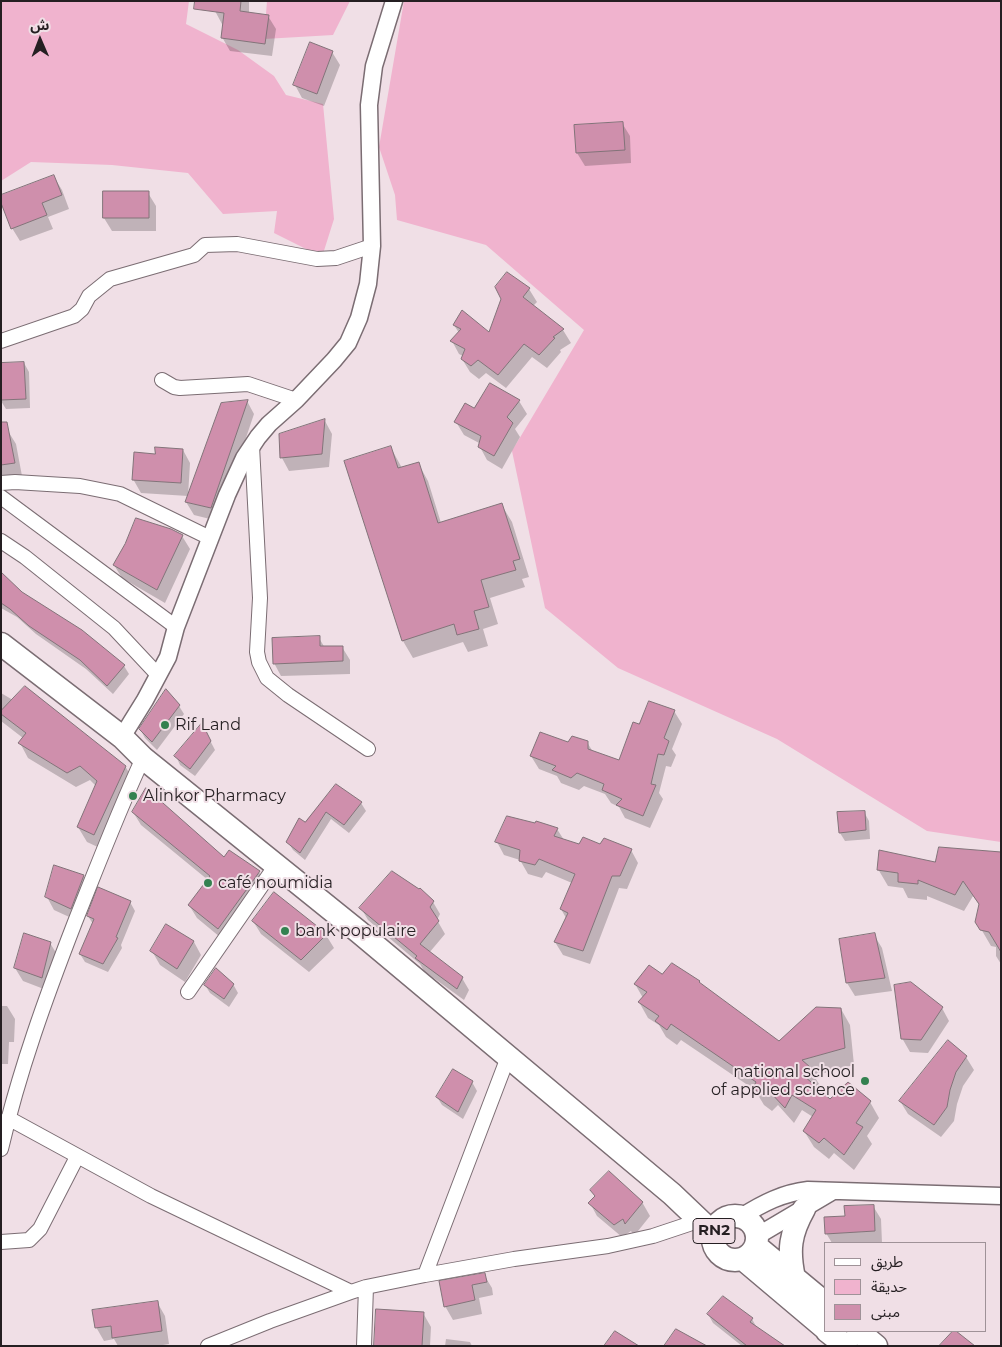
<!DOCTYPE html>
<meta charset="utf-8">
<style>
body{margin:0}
#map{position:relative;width:1002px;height:1347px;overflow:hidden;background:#f0dfe6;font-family:Montserrat,"Noto Sans Arabic",sans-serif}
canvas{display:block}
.frame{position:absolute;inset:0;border:2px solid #251f22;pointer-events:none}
.legend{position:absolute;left:824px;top:1242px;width:162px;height:90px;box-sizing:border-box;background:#f0dfe6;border:1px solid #9f9298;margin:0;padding:6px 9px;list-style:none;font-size:15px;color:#251f22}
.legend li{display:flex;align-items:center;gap:10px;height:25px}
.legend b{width:25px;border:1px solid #9f9298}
.north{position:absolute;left:15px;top:15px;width:50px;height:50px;-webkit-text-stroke:4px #f0dfe6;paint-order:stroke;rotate:359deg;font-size:14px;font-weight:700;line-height:20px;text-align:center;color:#251f22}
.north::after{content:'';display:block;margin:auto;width:18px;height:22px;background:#251f22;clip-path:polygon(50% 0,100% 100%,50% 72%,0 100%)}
</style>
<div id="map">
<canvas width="1002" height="1347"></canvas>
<div class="frame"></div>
<ul class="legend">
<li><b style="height:6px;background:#fff"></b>طريق</li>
<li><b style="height:14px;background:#f0b3ce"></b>حديقة</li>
<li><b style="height:14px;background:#cf8fac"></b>مبنى</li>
</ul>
<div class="north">ش</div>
</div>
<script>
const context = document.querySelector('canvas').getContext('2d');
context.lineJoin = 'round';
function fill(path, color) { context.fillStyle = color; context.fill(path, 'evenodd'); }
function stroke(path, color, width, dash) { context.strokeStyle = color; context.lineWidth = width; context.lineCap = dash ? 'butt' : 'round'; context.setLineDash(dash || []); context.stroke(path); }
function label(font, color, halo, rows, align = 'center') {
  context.font = font + ' Montserrat,sans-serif'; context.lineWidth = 4; context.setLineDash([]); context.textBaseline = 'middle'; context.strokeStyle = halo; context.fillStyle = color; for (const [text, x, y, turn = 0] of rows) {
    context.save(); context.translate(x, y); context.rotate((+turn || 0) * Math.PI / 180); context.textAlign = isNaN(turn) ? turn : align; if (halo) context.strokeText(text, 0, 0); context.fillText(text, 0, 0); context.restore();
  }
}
const green = new Path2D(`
 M1,1H189L186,24L238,50L274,76L286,95L323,104L334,219L322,257L274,233L277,211L223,214L188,173L112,165L31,162L1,181Z
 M267,1H350L333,35L264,39Z
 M404,1H1001V842L927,831L777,739L618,668L545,608L512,451L584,330L486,245L397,220L395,195L379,147Z`);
const shadow = new Path2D(`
 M216,1H249V13L268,16L276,29L272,56L230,51L222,37L224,25L222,24L215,11Z
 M332,52L340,65L324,106L302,98L295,85Z
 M622,123L630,136L631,163L585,166L577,153L576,126Z
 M54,177L62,190L69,209L48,217L53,229L20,241L12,228Z
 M148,193L156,206V231H112L104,218Z
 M529,289L537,302L533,306L563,330L571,343L560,350L561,352L547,368L532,357L506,388L486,373L479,379L470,372L462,359L463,356L459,354L452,341L459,333L454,325L489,334Z
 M24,363L29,372L30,408L6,409L1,401V364Z
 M247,401L254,414L218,521L194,515L186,502L188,496L141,493L133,479L156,455L183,450L190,463L188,496Z
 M519,401L527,414L515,429L520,437L502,469L487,460L480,447L481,444L464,435L456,422L474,410Z
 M325,421L332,434L329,467L289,471L282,458Z
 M1,431H8L16,444L22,476L1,479Z
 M391,448L402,468L418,463L428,481L441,523L501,504L512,522L529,577L522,579L525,587L490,598L498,624L483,629L488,646L468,652L463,642L413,658L403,641L345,462Z
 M182,536L190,549L165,603L122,578L114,565L126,544Z
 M1,575L21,593L124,666L129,674L113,694L86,669L36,634L17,617L1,608Z
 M319,638L325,648L342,647L350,660V674L281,676L274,663Z
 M1,693L125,766L134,781L102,849L87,842L78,827L96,786L90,780L76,787L28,758L20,743L23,738L1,721Z
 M179,706L184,714L157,750L145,738L140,729Z
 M674,711L682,724L672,749L676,755L671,767L666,766L659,793L663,799L650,828L625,818L619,807L611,803L605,794L584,786L579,790L561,783L557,776L539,769L531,756L568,743L587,742L593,752L620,762L640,726Z
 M202,725L215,750L195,776L180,765L176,756Z
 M336,785L361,803L366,811L349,833L331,819L305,860L293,850L288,842L306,824Z
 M133,812L224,859L259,872L266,886L226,942L197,918L189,905L208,880L141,825Z
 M864,812L869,821L870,839L845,841L840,833Z
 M557,829L564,840L580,846L601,845L631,850L638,863L627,889L619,888L590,964L563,955L555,942L566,918L561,909L572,883L546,872L542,878L528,874L520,860L504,855L497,842Z
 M1001,854V964L996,956V947L991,946L977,922L980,906L973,896L964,911L927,896V900L908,898L903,888L888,886L878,869L936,864Z
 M83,876L91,889L78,921L54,910L47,897Z
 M275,893L326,935L334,948L309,972L261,934L253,921Z
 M130,902L135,911L121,945L122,948L108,972L85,962L80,954L93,924L88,916Z
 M433,902L440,914L437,920L445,934L429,953L462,978L469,990L464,1000L424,971L420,964L368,920L361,908Z
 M166,926L194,942L201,955L185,982L160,965L152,951Z
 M874,935L882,948L892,991L855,996L847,983L840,940Z
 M50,943L58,956L49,991L23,981L15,968Z
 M672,964L699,982L701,985L779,1042L841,1009L850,1025L854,1065L814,1076L819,1084L815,1087L831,1100L870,1102L879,1118L867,1136L872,1144L854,1170L834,1153L829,1159L814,1147L804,1131L813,1117L802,1110L794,1123L778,1105L772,1111L764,1105L755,1090L681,1040L677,1045L666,1037L659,1025L648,1018L639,1002L643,998L635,984L662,975Z
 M233,984L238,993L229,1007L210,993L205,985Z
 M1,1006H7L15,1019L14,1042H9L8,1064H1Z
 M942,1008L949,1021L928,1053L910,1052L902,1038Z
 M966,1057L974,1070L963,1086L957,1104L954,1121L941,1137L908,1114L900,1101Z
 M472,1082L477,1091L463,1119L442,1105L437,1097Z
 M642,1202L650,1216L634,1236L631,1231L622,1237L597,1216L590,1203Z
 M873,1206L881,1219L882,1243H832L826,1233L846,1217Z
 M484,1275L492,1288L493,1295L479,1298L482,1314L453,1320L445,1306Z
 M157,1302L165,1316L169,1344L157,1346H118L114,1339L104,1341L96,1327Z
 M423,1313L431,1327L430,1346H375Z
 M708,1314L752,1319L757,1328L782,1346H742L713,1323Z
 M446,1339L470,1342L472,1346H445Z`);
const building = new Path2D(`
 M195,1H241L240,11L269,15L265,44L221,38L224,13L194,9Z
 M310,42L333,51L317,94L293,85Z
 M623,122L625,150L576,153L574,125Z
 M54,175L62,195L42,203L47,215L11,229L1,203V195Z
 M103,191H149V218H103Z
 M507,272L530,288L523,297L564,329L553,337L555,338L539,355L524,344L498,375L478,360L471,366L461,359L465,349L450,341L461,329L453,325L462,310L489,332L501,299L495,287Z
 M24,362L26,399L1,400V363Z
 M490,383L520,400L507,417L513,423L494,456L478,447L481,436L454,422L465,403L474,408Z
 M248,400L211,508L185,502L221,403Z
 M325,419L322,454L280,458L279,434Z
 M1,422H7L15,463L1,465Z
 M391,446L398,468L419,462L438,523L502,503L520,559L513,561L516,570L481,580L489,607L474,611L479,629L457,635L454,624L402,641L344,461Z
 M155,447L183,449L181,483L132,480L134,452L155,454Z
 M136,518L171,529L183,535L157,590L113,565L125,544Z
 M1,572L22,592L82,630L125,665L107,686L80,660L29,626L10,609L1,603Z
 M320,636V646H343V661L273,664L272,638Z
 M25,686L126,766L94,835L77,827L97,781L80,766L67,773L18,743L26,733L1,714V711Z
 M166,689L180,705L152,742L139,729Z
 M649,701L675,710L664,738L669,741L664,755L658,754L651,784L656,785L643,816L616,805L622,799L602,790L604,784L577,773L571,778L552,770L556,766L530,756L540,732L568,742L572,736L588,741V749L619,760L633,722L639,724Z
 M202,723L211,741L190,769L174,756Z
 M336,784L362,802L344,825L326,812L300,853L286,842L299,818L305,822Z
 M146,788L224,857L229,850L260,871L218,929L188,905L210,876L132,812Z
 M865,811L866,830L839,833L837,812Z
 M507,816L535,823L536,821L558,828L554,836L579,844L583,837L600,844L604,838L632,849L620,876H612L583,951L554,942L568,913L560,909L575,874L539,859L535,865L519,861L520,850L495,842Z
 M939,847L1001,852V952L989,932L980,930L975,922L979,904L963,881L955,895L918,880V884L898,882V873L877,870L879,850L935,862Z
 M54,865L84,875L71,909L45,897Z
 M392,871L419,889L420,888L434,901L430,907L439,921L420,944L463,977L457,989L415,958L417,956L359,908Z
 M98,887L131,901L116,937L118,938L103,964L79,954L94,919L87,916Z
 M274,892L327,934L301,960L252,921Z
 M166,924L194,941L177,969L150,951Z
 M24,933L51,942L42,978L14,968Z
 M875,933L885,978L846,983L839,939Z
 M672,963L700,981L699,982L779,1041L816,1007L841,1008L845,1048L802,1060L810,1067L803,1075L830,1099L848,1082L871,1101L856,1123L863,1127L844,1155L824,1138L819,1143L803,1131L816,1110L792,1095L785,1108L768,1090L762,1095L753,1088L756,1082L671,1024L667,1030L655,1021L659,1016L638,1002L647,992L634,984L649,965L662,974Z
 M216,968L234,984L224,999L204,985Z
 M911,982L943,1007L921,1040L901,1039L894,985Z
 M948,1040L967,1056L956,1072L950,1090L947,1107L934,1125L899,1101Z
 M453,1069L473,1081L458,1112L436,1097Z
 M609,1171L643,1202L625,1224L623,1219L614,1225L588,1203L595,1196L590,1190Z
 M874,1205L875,1231L825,1234L824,1217L845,1216L844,1206Z
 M485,1273L487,1282L472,1285L475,1300L444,1307L439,1281Z
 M723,1296L753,1318L750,1322L785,1346H747L707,1314Z
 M158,1301L162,1331L112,1338L111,1326L95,1328L92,1310Z
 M376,1309L424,1312L422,1346H374Z
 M676,1329L707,1346H664Z
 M615,1331L639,1346H604Z
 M953,1331H956L975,1346H939Z`);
const minor = new Path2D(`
 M1,341L74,316L82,309L89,296L110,279L194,255L205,245L237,244L317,259L336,258L372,246
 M162,380L174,387L180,388L248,384L296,400
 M252,446L260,598L257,652L259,662L267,678L288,695L368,749
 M1,483L15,482L80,486L120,494L210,538
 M1,497L176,627
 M1,541L25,557L114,628L158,675
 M188,992L276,865
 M8,1118L151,1196L351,1292
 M1,1149C19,1071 46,997 75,922C97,867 118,812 143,758
 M1,1242L29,1240L40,1229L77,1157
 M425,1275L508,1057
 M208,1346L270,1321L351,1292L366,1287L425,1275L514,1259L608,1246L653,1236L698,1221
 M364,1346L366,1287`);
const tertiary = new Path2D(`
 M122,737L145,700L168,657L176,627L227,495L244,458L258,437L269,424L296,400L334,360L348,343L359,318L368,284L372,246L369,105L374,66L394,1
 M741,1217C763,1203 783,1193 808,1190L1001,1196
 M757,1236L833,1191`);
const trunk = new Path2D(`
 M1,644L122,737L143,758L359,932L672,1194L713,1233
 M713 1238a22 22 0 1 1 44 0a22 22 0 1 1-44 0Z
 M756,1246L826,1304
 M743,1259L826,1329
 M794,1278C788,1250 790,1234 804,1209
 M827,1331L846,1346
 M858,1331L876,1346`);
const markers = [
 [165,725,5,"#348150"],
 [133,796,5,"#348150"],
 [208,883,5,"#348150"],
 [285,931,5,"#348150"],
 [865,1081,5,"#348150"]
];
const shields = [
 [714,1231,42]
];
const shieldNames = [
 ["RN2",714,1231]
];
const poiNames = [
 ["Rif Land",175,725],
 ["Alinkor Pharmacy",143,796],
 ["café noumidia",218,883],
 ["bank populaire",295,931],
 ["national school",855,1072,"right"],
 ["of applied science",855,1090,"right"]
];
fill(green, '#f0b3ce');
fill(shadow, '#0003');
fill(building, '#cf8fac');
stroke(building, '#827379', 1);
stroke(minor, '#7b6d73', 16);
stroke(tertiary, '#7b6d73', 19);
stroke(trunk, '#7b6d73', 25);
stroke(minor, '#fff', 14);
stroke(tertiary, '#fff', 16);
stroke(trunk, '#fff', 22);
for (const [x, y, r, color] of markers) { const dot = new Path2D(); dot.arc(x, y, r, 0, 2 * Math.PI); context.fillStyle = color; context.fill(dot); stroke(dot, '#f0dfe6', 2); }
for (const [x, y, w] of shields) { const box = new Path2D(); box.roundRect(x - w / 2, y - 12.5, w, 25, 4); context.fillStyle = '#f0dfe6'; context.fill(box); stroke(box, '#251f22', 1); }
label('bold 15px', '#251f22', null, shieldNames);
label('16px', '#251f22', '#f0dfe6', poiNames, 'left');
</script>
